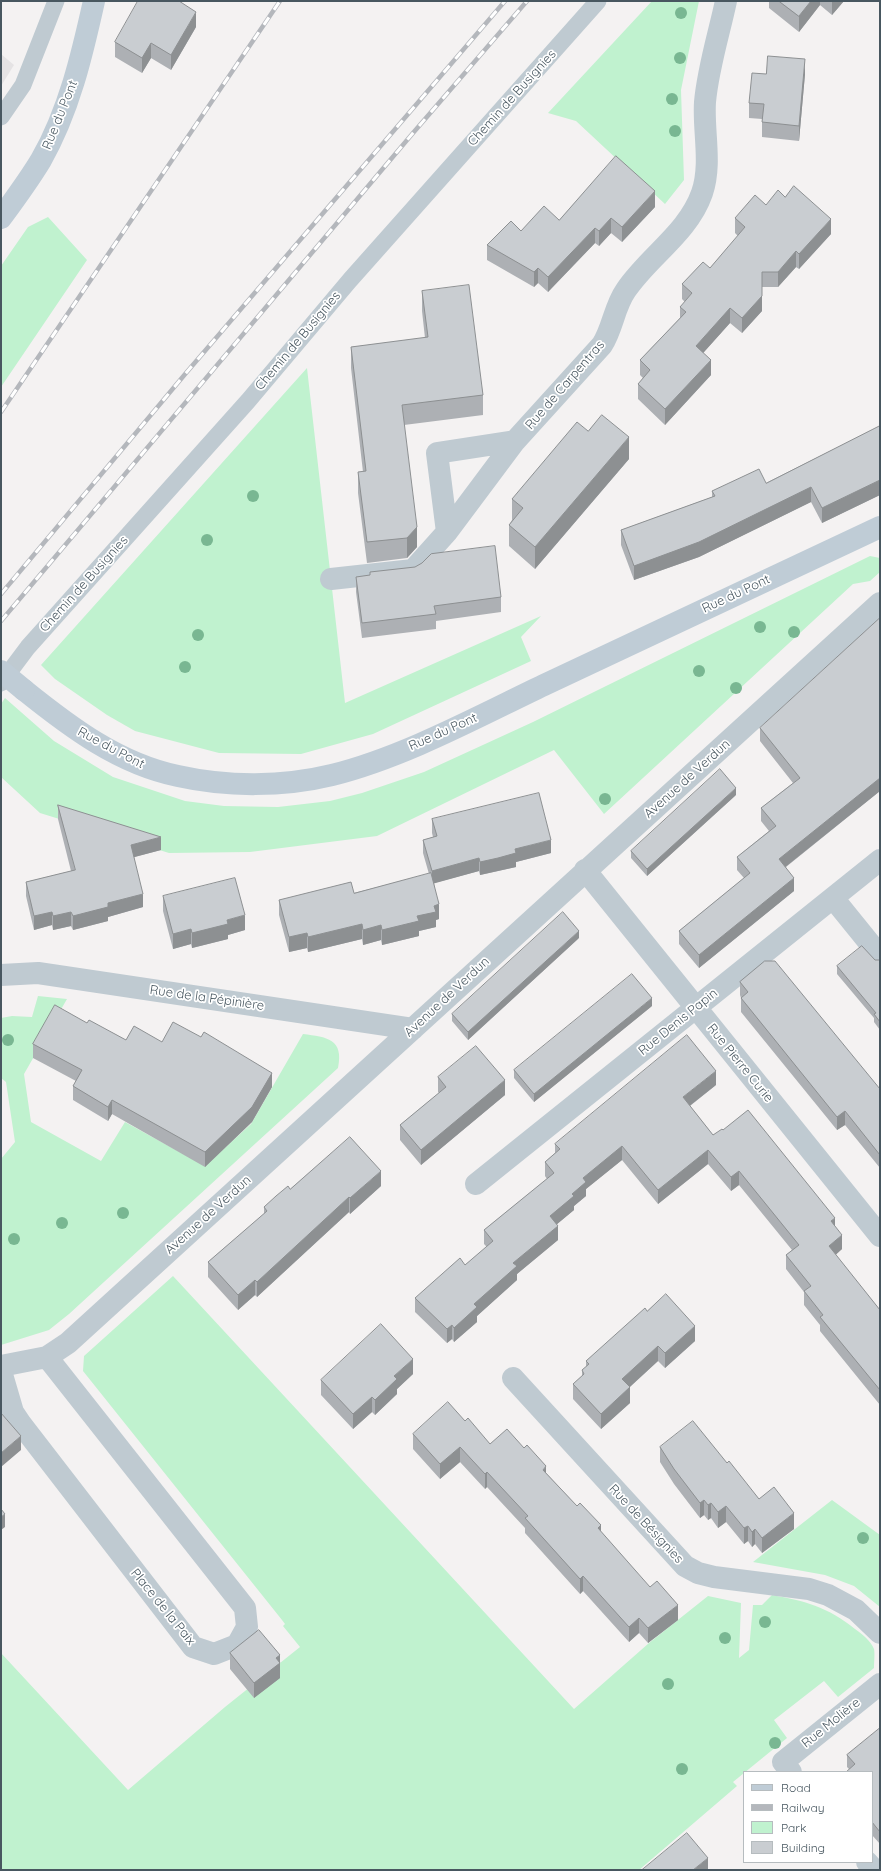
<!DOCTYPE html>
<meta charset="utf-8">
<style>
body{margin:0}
#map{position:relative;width:881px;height:1871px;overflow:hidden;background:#f4f2f2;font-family:Quicksand,sans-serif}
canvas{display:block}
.frame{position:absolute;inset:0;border:2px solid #485760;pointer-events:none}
.legend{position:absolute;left:743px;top:1771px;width:130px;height:92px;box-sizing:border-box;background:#fff;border:1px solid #b6bcbf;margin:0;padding:5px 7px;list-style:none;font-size:12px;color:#485760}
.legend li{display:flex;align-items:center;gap:8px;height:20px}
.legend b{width:20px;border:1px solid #b6bcbf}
</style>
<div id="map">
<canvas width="881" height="1871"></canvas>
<div class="frame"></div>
<ul class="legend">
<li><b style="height:5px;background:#bfccd6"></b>Road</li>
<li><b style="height:5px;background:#b4b7bc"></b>Railway</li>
<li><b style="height:11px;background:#c0f2cf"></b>Park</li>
<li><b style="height:11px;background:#c9cdd1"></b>Building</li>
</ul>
</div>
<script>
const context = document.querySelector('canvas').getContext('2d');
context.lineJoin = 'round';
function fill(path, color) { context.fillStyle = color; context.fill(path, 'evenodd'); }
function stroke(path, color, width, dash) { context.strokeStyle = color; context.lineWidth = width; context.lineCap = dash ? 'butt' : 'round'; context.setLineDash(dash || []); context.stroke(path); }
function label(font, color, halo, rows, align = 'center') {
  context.font = font + ' Quicksand,sans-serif'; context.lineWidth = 3.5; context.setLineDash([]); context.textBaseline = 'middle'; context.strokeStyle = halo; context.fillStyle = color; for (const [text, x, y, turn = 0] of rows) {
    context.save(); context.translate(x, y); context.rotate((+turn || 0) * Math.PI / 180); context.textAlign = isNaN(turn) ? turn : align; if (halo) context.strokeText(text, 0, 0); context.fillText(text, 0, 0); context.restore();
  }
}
const education = new Path2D(`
 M1,54L14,65L1,86Z`);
const green = new Path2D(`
 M652,1H699L681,90L684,180L665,204L576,121L548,113Z
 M48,217L87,260L1,387V266L28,227Z
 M307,368L345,703L541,616L521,637L531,661L373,734L301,754L219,753L135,731L107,715L55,679L41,665Z
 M870,556L880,558V572L870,581L853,584L604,814L554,750L377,836L250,852L169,853L40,813L1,777V704L5,698L54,741L113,777L185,801L224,806L278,807L330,801L362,793L424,772L533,722Z
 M38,996L67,999L24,1074L31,1122L101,1161L125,1122L205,1166L251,1124L303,1034C327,1037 344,1039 338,1068L69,1314L49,1330L1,1345V1159L15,1142L6,1082L1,1078V1018L12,1016L32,1017Z
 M173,1276L574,1709L649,1643L708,1596L741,1603L739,1658L749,1650L753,1605H762L772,1595C805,1601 828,1607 855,1629C861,1633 871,1641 874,1649C875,1654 874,1663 874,1668L838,1697L824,1681L774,1720L787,1738L733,1782L737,1786L639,1870H1V1653L128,1790L225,1707L300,1647L283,1626L285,1624L282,1620L83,1371L84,1356Z
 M832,1500L880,1535V1607L854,1586L825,1575L753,1562Z`);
const lane = new Path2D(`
 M1,117L23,85L56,1
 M1,683L28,647L248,401L350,280L598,1`);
const street = new Path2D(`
 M447,532L437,453L515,441
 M331,579L413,570L447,532L515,441L602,345C613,328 614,307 626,290C649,256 688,233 702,193C712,164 703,131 705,102C708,68 719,34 726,1
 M585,870L880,1236
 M833,898L880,956
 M1,975L38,973L413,1029
 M476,1184L880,860
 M1,1366L47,1357L68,1343L880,603
 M1,1371L13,1412L21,1424L193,1647L214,1654L237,1645L247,1627L245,1608L47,1357
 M513,1378L685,1566L698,1573L714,1577L809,1589L828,1595L856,1610L880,1633
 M791,1772L783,1762L880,1684
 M867,1862L874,1870`);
const secondary = new Path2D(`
 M1,218C15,199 29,180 41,160C69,111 82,55 94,1
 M24,690C70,727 119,764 178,776C227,787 283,787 332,775C404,757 477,717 544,685C656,632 768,579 880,527`);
const rail = new Path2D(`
 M1,412L280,1
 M1,594L186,373L505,1
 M1,621L413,133L527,1`);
const secondaryBridge = new Path2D(`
 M1,671L24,690`);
const trees = [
 [681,13],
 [680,58],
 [672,99],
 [675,131],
 [253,496],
 [207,540],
 [760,627],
 [794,632],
 [198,635],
 [185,667],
 [699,671],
 [736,688],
 [605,799],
 [8,1040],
 [123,1213],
 [62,1223],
 [14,1239],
 [863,1538],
 [765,1622],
 [725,1638],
 [668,1684],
 [775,1743],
 [682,1769]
];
const wall = new Path2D(`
 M769,1H844L832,15L820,5L799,32L769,8Z
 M196,27L171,70L151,58L142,73L115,57V42Z
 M766,74H805L799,141L762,137V119L749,118V103Z
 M766,205L831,234L799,269L796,267L778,287H762V311L742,333L730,323L703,353L711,375L665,425L638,399V384L643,378L640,375V360L680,318V307L685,302L682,299V284L710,268L738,236L735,233V218Z
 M655,207L622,242L611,233L599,246L595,243L548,292L538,283L534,287L487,260V245L521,231L559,220Z
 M422,291L483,395V415L404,425L417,547L407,558L367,563L358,493V472H363L351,368V347L425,338L422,311Z
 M880,426V495L822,523L811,502L699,557L634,580L621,545V530L712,497V491L766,483Z
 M588,431L629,459L535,569L509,546V525L512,520V499Z
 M370,572L501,597V612L436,621V629L362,638L356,592V577L370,575Z
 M880,618V791L786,867L794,891L699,968L679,944V931L744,878L737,870V857L769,831L761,821V808L793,783L760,741V728Z
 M736,795L647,876L631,858V851Z
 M58,805L161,850L134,857L143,907L108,917V921L73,930L71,926L53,930L52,925L34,930L26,896V882L71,871L58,819Z
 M432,819L551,853L516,862V867L480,875L479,871L434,883L439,919L436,920V927L419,931V936L382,945L381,940L363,945L362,939L308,952L307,948L289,952L279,915V900L354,893L429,874L423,853V840L433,837L432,833Z
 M163,896L245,930L228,935V939L192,948L191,944L173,949L163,911Z
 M579,938L468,1040L452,1021V1014Z
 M875,960H880V1030L874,1022V1018L837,974V966Z
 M740,982L880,1089V1168L845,1125L837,1130L741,1012V998L740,995Z
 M652,1006L534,1102L514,1078V1070Z
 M87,1023L126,1040L162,1042L272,1087L252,1122L205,1167L112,1114L108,1121L73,1100V1086L76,1081L33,1058V1044Z
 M438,1077L505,1095L421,1165L400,1140V1125L439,1093L438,1092Z
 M716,1085L690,1106L713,1135L723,1130L835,1226L842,1249L835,1255L880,1310V1405L820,1331V1325L804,1305V1292L786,1269V1255L792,1250L739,1185L731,1191L708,1164L658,1204L622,1160L586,1189V1196L574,1206V1210L557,1224L558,1240L517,1274V1280L477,1316V1322L454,1342L452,1339L447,1343L415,1312V1298L465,1265L487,1247L484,1244V1230L547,1179L545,1176V1162L555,1153V1144Z
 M381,1186L350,1214L349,1212L257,1297L255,1295L238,1310L208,1277V1262L264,1214V1207L290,1189Z
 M647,1311L695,1341L665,1368L658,1361L630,1387V1403L601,1429L573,1399V1384L582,1376V1370L586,1367V1361Z
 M413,1374L397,1389V1394L375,1415L372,1412L353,1429L321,1395V1380Z
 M465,1421L490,1444L546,1473L601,1532L678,1620L648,1643L639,1633L629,1642L583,1591L580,1594L525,1533V1528L487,1487L485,1489L460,1462L440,1479L413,1449V1434Z
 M660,1447L727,1463L759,1499L794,1529L762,1553L755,1544L752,1547L748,1541L744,1544L726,1522L718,1528L711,1518L708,1520L704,1515L700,1518L674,1484L660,1462Z
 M230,1653L280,1655V1678L254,1698L230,1669Z
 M880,1728V1844L872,1835V1772L849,1769L847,1767V1755Z`);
const shadedWall = new Path2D(`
 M811,1H820V5L799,32V16Z
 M832,1H844L832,15Z
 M196,12V27L171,70V55Z
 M151,43V58L142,73V58Z
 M805,59V74L799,141V126Z
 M655,191V207L622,242V227Z
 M611,218V233L599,246V231Z
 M831,219V234L799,269V254Z
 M595,228V243L548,292V277Z
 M796,251V267L778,287V272Z
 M538,268V283L534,287V272Z
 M762,296V311L742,333V318Z
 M730,308V323L696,361V346Z
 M711,360V375L665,425V409Z
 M629,437V459L535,569V547Z
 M880,480V495L822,523V508Z
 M811,487V502L699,557L634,580V566Z
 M417,527V547L407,558V538Z
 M880,778V791L779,872V859Z
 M736,788V795L647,876V869Z
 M161,837V850L131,858V845Z
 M551,840V853L516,862V867L480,875V862L515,849Z
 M479,858V871L432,884V871Z
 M794,878V891L699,968V955Z
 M143,894V907L108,917V921L73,930V916L108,903Z
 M439,904V919L436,920V927L419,931V936L382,945V930L417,916L434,906Z
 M52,912V925L34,930V916Z
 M71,912V926L53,930V916Z
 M245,915V930L228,935V939L192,948V933L227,920Z
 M362,924V939L308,952V937Z
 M381,925V940L363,945V930Z
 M191,929V944L173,949V934Z
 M579,931V938L468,1040V1032Z
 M307,933V948L289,952V937Z
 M652,998V1006L534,1102V1094Z
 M716,1071V1085L683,1111V1097Z
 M272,1073V1087L252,1122L205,1167V1152Z
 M505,1080V1095L421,1165V1150Z
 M112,1100V1114L108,1121V1107Z
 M845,1111V1125L837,1130V1117Z
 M622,1146V1160L586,1189V1196L574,1206V1210L550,1230V1216L572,1194L583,1178Z
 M708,1150V1164L658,1204V1190Z
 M381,1171V1186L350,1214V1198Z
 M739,1171V1185L731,1191V1177Z
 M349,1197V1212L257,1297V1282Z
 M835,1218V1232L831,1221Z
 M558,1226V1240L517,1274V1280L477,1316V1322L454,1342V1328L474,1304L513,1263Z
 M842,1235V1249L829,1261V1246Z
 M255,1280V1295L238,1310V1295Z
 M452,1325V1339L447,1343V1329Z
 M695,1326V1341L665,1368V1353Z
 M658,1346V1361L622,1394V1379Z
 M413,1359V1374L397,1389V1394L375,1415V1400L394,1376Z
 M630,1387V1403L601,1429V1414Z
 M372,1397V1412L353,1429V1414Z
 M21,1436V1450L1,1467V1453Z
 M460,1447V1462L440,1479V1464Z
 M546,1466V1482L543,1470Z
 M487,1472V1487L485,1489V1474Z
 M704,1500V1515L700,1518V1503Z
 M711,1503V1518L708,1520V1505Z
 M726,1506V1522L718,1528V1512Z
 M794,1513V1529L762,1553V1538Z
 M5,1514V1527L1,1530V1517Z
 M601,1525V1540L598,1528Z
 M748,1526V1541L744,1544V1528Z
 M755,1529V1544L752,1547V1532Z
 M583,1576V1591L580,1594V1579Z
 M678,1605V1620L648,1643V1628Z
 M639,1618V1633L629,1642V1627Z
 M280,1655V1678L254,1698V1683L276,1658Z
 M708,1858V1870H693Z`);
const building = new Path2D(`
 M138,1H179L196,12L171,55L151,43L142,58L115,42Z
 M779,1H811L799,16Z
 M768,56L805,59L799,126L762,122L764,104L749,103L752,73L766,74Z
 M616,156L655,191L622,227L611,218L599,231L595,228L548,277L538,268L534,272L487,245L511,221L521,231L544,206L559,220Z
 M794,186L831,219L799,254L796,251L778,272H762V296L742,318L730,308L696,346L711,360L665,409L638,384L650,370L640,360L686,312L680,307L692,293L682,284L703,262L710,268L745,227L735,218L755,195L766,205L778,190L785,197Z
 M469,285L483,395L402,405L417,527L407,538L367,542L358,472L366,471L351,347L428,337L422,291Z
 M602,415L629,437L535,547L509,525L523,508L512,499L577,422L588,431Z
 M880,426V480L822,508L811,487L699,542L634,566L621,530L715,496L712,491L759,469L766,483Z
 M495,546L501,597L434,606L436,614L362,623L356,577L370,575V572L415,567L422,563L431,554Z
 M880,618V778L779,859L794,878L699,955L679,931L750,873L737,857L776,826L761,808L800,778L760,728Z
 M720,769L736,788L647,869L631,851Z
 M539,793L551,840L515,849L516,853L498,858L480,862L479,858L432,871L423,840L437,836L432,819Z
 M58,805L161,837L131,845L143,894L108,903V907L73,916L71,912L53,916L52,912L34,916L26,882L75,870Z
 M431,873L439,904L434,906L436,912L417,916L419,921L382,930L381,925L363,930L362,924L308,937L307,933L289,937L279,900L351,882L354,893Z
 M235,878L245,915L227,920L228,924L192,933L191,929L173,934L163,896Z
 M563,912L579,931L468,1032L452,1014Z
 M862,946L875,960H880V1022L874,1014L876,1013L837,966Z
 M765,961H775L880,1089V1155L845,1111L837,1117L741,998L748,992L740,982Z
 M632,974L652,998L534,1094L514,1070Z
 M55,1005L87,1023L89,1020L126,1040L134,1026L162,1042L173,1022L201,1037L204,1032L272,1073L252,1107L205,1152L112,1100L108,1107L73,1086L82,1070L33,1044Z
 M687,1035L716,1071L683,1097L713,1135L722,1129L723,1130L748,1110L835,1218L831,1221L842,1235L829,1246L880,1310V1390L820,1317L823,1315L804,1291L811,1286L786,1255L799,1245L739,1171L731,1177L708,1150L658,1190L622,1146L583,1178L586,1182L572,1194L574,1196L550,1216L558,1226L513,1263L517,1266L474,1304L477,1307L454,1328L452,1325L447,1329L415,1298L460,1258L465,1265L493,1241L484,1230L554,1173L545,1162L560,1149L555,1144Z
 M476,1046L505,1080L421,1150L400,1125L446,1087L438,1077Z
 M350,1137L381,1171L350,1198L349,1197L257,1282L255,1280L238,1295L208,1262L267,1211L264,1207L276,1196L288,1186L290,1189Z
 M666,1294L695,1326L665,1353L658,1346L622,1379L630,1387L601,1414L573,1384L584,1374L582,1370L589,1364L586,1361L645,1308L647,1311Z
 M381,1324L413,1359L394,1376L397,1379L375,1400L372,1397L353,1414L321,1380Z
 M448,1402L465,1421L468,1418L490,1444L507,1429L524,1448L527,1445L546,1466L543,1470L577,1506L580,1503L601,1525L598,1528L650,1587L657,1581L678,1605L648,1628L639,1618L629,1627L583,1576L580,1579L525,1518L528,1516L487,1472L485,1474L460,1447L440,1464L413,1434Z
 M1,1413L21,1436L1,1453Z
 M693,1421L727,1463L729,1461L759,1499L774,1487L794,1513L762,1538L755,1529L752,1532L748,1526L744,1528L726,1506L718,1512L711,1503L708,1505L704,1500L700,1503L674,1469L660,1447Z
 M1,1509L5,1514L1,1517Z
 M259,1630L280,1655L276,1658L280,1663L254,1683L230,1653Z
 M880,1728V1832L872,1822V1772H846L855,1764L847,1755Z
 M687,1833L708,1858L693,1870H642Z`);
const streetNames = [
 ["Chemin de Busignies",512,98,-48],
 ["Rue du Pont",60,115,-68],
 ["Chemin de Busignies",298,341,-50],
 ["Rue de Carpentras",565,385,-49],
 ["Chemin de Busignies",84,584,-48],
 ["Rue du Pont",736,594,-25],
 ["Rue du Pont",443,732,-24],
 ["Rue du Pont",111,748,28],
 ["Avenue de Verdun",687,779,-42],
 ["Avenue de Verdun",447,997,-43],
 ["Rue de la Pépinière",207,998,8],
 ["Rue Denis Papin",678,1022,-39],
 ["Rue Pierre Curie",740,1063,51],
 ["Avenue de Verdun",208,1215,-42],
 ["Rue de Bésignies",646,1524,47],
 ["Place de la Paix",163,1607,51],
 ["Rue Molière",831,1723,-39]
];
fill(education, '#e5e3e4');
fill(green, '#c0f2cf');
stroke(lane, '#bfcad1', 17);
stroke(street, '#bfcad1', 22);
stroke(secondary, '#bfccd6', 22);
stroke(rail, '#b4b7bc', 4.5);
stroke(rail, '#fff', 3, [9]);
stroke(secondaryBridge, '#bfccd6', 22);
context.fillStyle = '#79b792';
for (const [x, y] of trees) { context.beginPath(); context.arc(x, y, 6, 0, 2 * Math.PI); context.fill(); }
fill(wall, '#adb0b4');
fill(shadedWall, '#8d9092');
fill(building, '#c9cdd1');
stroke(building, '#8d9092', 1);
label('13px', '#485760', '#fff', streetNames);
</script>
